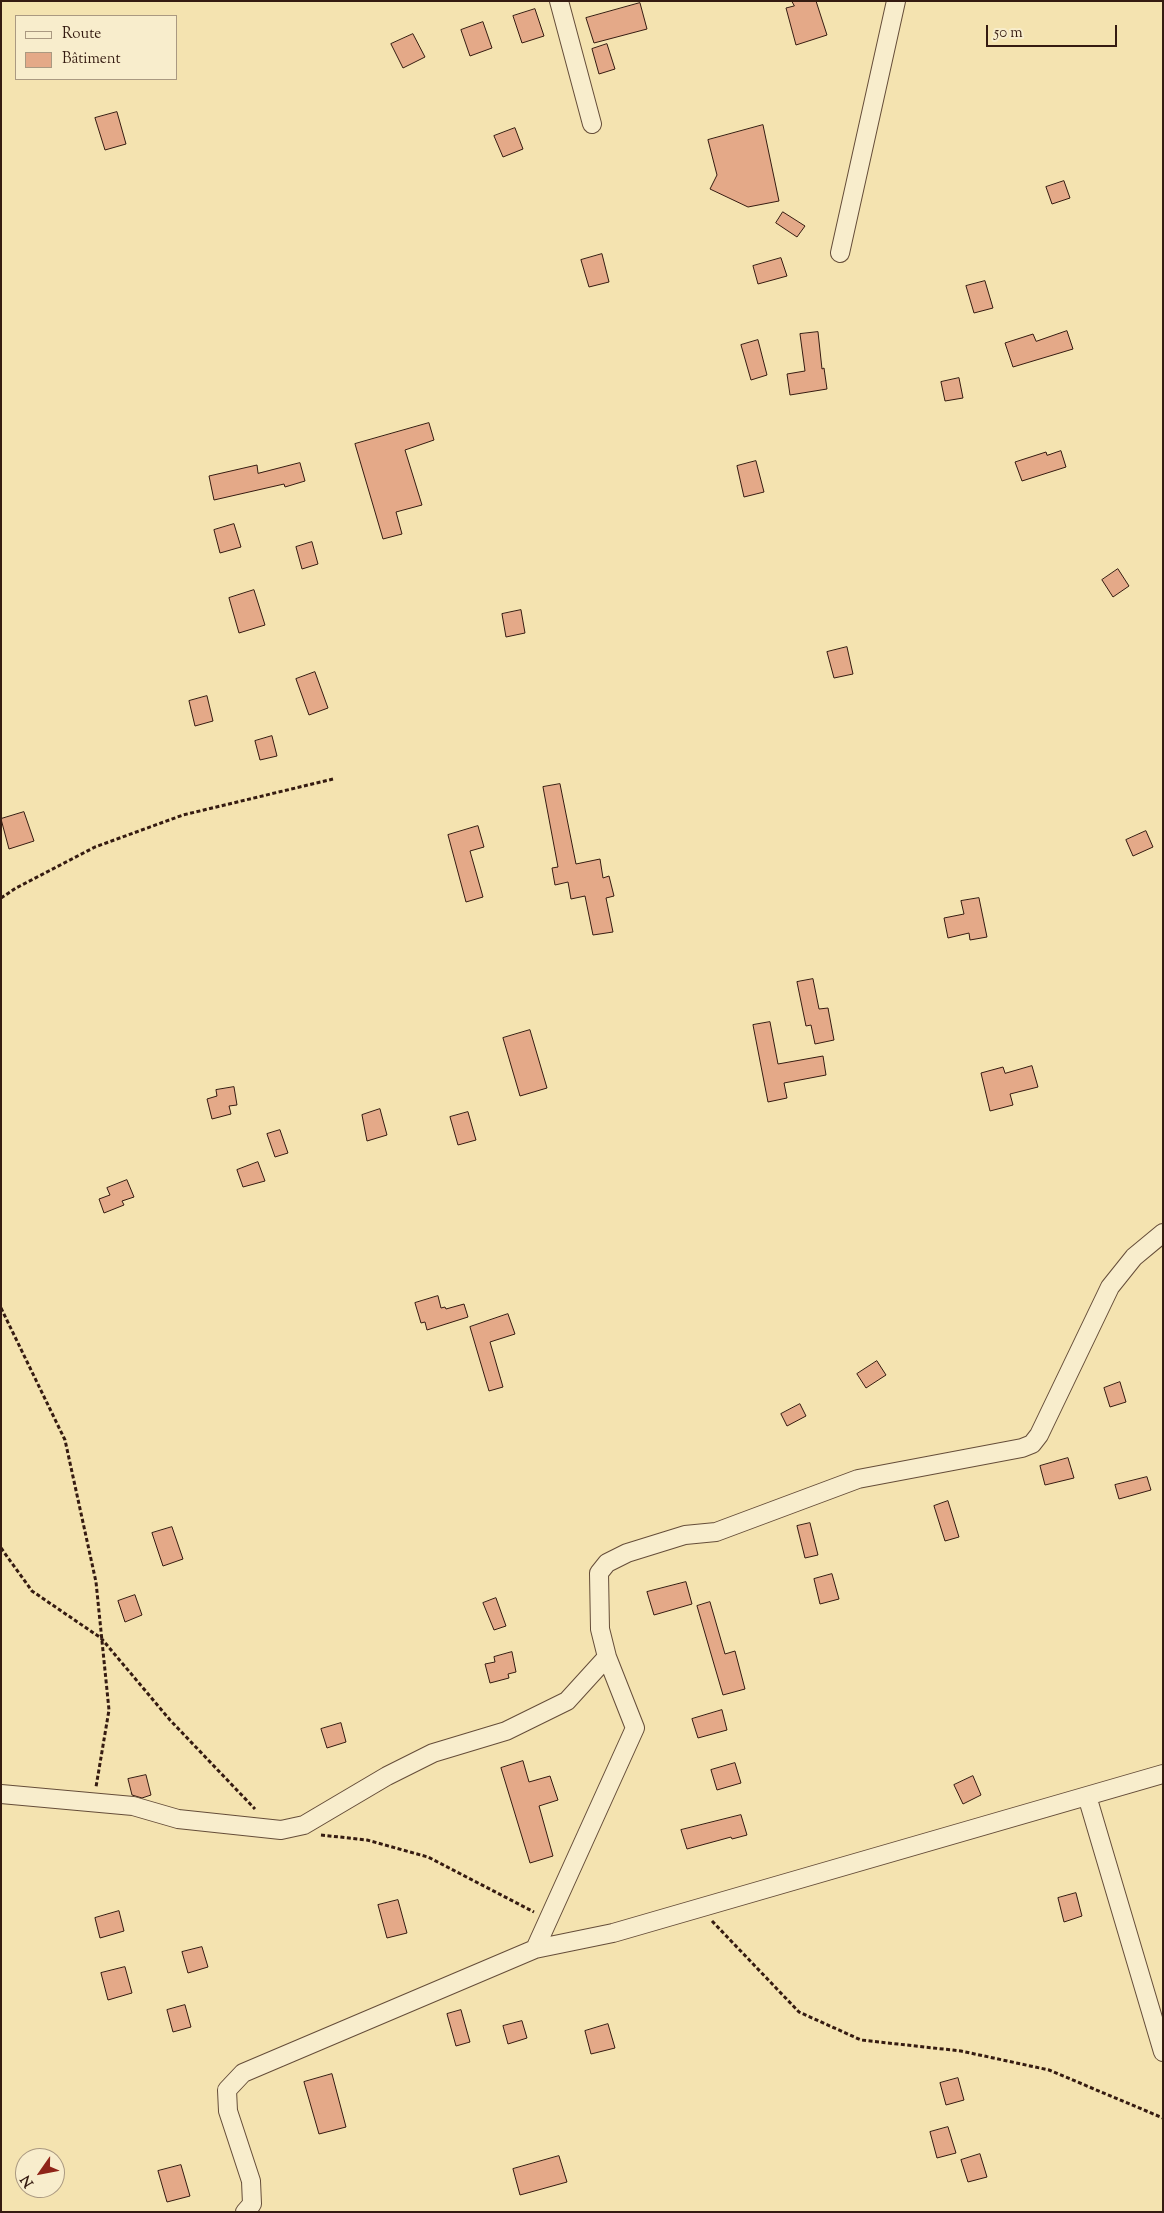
<!DOCTYPE html>
<meta charset="utf-8">
<style>
body{margin:0}
#map{position:relative;width:1164px;height:2213px;overflow:hidden;background:#f4e3b0;font-family:"Sorts Mill Goudy",serif}
canvas{display:block}
.frame{position:absolute;inset:0;border:2px solid #351b11;pointer-events:none}
.legend{position:absolute;left:15px;top:15px;width:162px;height:65px;box-sizing:border-box;background:#f8edcc;border:1px solid #aa9981;margin:0;padding:6px 9px;list-style:none;font-size:15px;color:#351b11}
.legend li{display:flex;align-items:center;gap:10px;height:25px}
.legend b{width:25px;border:1px solid #aa9981}
.north{position:absolute;left:15px;top:2148px;width:50px;height:50px;box-sizing:border-box;background:#f8edcc;border:1px solid #aa9981;border-radius:50%;rotate:237deg;font-size:14px;font-weight:700;line-height:20px;text-align:center;color:#351b11}
.north::after{content:'';display:block;margin:auto;width:18px;height:22px;background:#8f2418;clip-path:polygon(50% 0,100% 100%,50% 72%,0 100%)}
.scale{position:absolute;left:986px;top:25px;width:131px;height:22px;box-sizing:border-box;border:2px solid #351b11;border-top:0;padding-left:6px;font-size:15px;line-height:18px;white-space:nowrap;color:#351b11;-webkit-text-stroke:4px #f8edcc;paint-order:stroke}
</style>
<div id="map">
<canvas width="1164" height="2213"></canvas>
<div class="frame"></div>
<ul class="legend">
<li><b style="height:6px;background:#f8edcc"></b>Route</li>
<li><b style="height:14px;background:#e4a988"></b>Bâtiment</li>
</ul>
<div class="north">N</div>
<div class="scale">50 m</div>
</div>
<script>
const context = document.querySelector('canvas').getContext('2d');
context.lineJoin = 'round';
function fill(path, color) { context.fillStyle = color; context.fill(path, 'evenodd'); }
function stroke(path, color, width, dash) { context.strokeStyle = color; context.lineWidth = width; context.lineCap = dash ? 'butt' : 'round'; context.setLineDash(dash || []); context.stroke(path); }
const building = new Path2D(`
 M792,1H816L827,35L796,45L786,8L794,6Z
 M640,3L647,29L594,43L586,18Z
 M535,9L544,36L522,43L513,16Z
 M483,22L492,48L470,56L461,30Z
 M413,34L425,57L403,68L391,44Z
 M607,44L615,69L599,74L592,49Z
 M117,112L126,144L105,150L95,118Z
 M763,125L779,201L748,207L710,189L717,175L708,140Z
 M515,128L523,149L503,157L494,136Z
 M1064,181L1070,198L1052,204L1046,187Z
 M783,212L805,226L797,237L776,223Z
 M602,254L609,282L589,287L581,260Z
 M781,258L787,276L758,284L753,266Z
 M985,281L993,308L974,313L966,286Z
 M1067,331L1073,349L1013,367L1005,343L1033,334L1036,341Z
 M818,332L822,369L824,368L827,389L790,395L787,374L805,371L800,334Z
 M758,340L767,375L751,380L741,345Z
 M959,378L963,398L945,401L941,382Z
 M429,423L434,440L405,450L422,505L396,512L402,534L383,539L355,444Z
 M1061,451L1066,467L1022,481L1015,462L1046,452L1047,455Z
 M756,461L764,492L744,497L737,466Z
 M300,463L305,481L285,487L284,484L214,500L209,476L257,465L258,473Z
 M234,524L241,547L220,553L214,530Z
 M312,542L318,564L302,569L296,547Z
 M1118,569L1129,586L1113,597L1102,580Z
 M254,590L265,625L239,633L229,598Z
 M521,610L525,633L506,637L502,614Z
 M847,647L853,674L834,678L827,652Z
 M315,672L328,708L309,715L296,679Z
 M207,696L213,721L195,726L189,701Z
 M272,736L277,756L260,760L255,741Z
 M560,784L576,864L600,859L603,878L609,876L614,896L606,898L613,932L593,935L585,896L571,899L568,882L555,885L552,868L558,867L543,787Z
 M24,812L34,841L9,849L1,819Z
 M478,826L484,847L470,851L483,897L466,902L448,835Z
 M1146,831L1153,847L1133,856L1126,840Z
 M979,898L987,937L970,940L969,933L948,938L944,918L964,914L961,901Z
 M813,979L819,1009L828,1008L834,1040L815,1044L811,1025L806,1026L797,982Z
 M770,1022L778,1064L823,1056L826,1075L784,1083L787,1098L768,1102L753,1025Z
 M530,1030L547,1088L520,1096L503,1038Z
 M1032,1066L1038,1087L1010,1094L1013,1105L990,1111L981,1073L1003,1067L1005,1073Z
 M234,1087L237,1105L229,1106L231,1114L212,1119L207,1099L217,1096L216,1090Z
 M380,1109L387,1135L367,1141L362,1115Z
 M468,1112L476,1140L458,1145L450,1117Z
 M280,1130L288,1153L275,1157L267,1134Z
 M258,1162L265,1181L243,1187L237,1170Z
 M127,1180L134,1197L122,1201L124,1205L104,1213L99,1199L110,1195L107,1188Z
 M438,1296L441,1308L445,1307L446,1309L464,1304L468,1317L427,1330L425,1322L421,1323L415,1303Z
 M508,1314L515,1334L490,1342L503,1387L489,1391L470,1327Z
 M877,1361L886,1375L866,1388L857,1374Z
 M1120,1382L1126,1402L1110,1407L1104,1388Z
 M800,1404L806,1416L787,1426L781,1414Z
 M1068,1458L1074,1478L1045,1485L1040,1466Z
 M1147,1477L1151,1490L1119,1499L1115,1485Z
 M948,1501L959,1537L945,1541L934,1506Z
 M810,1523L818,1555L805,1558L797,1526Z
 M172,1527L183,1559L163,1566L152,1533Z
 M832,1574L839,1599L820,1604L814,1579Z
 M686,1582L692,1604L654,1615L647,1592Z
 M135,1595L142,1615L125,1622L118,1601Z
 M496,1598L506,1626L494,1630L483,1603Z
 M710,1602L725,1654L735,1651L745,1689L723,1695L697,1606Z
 M512,1652L516,1672L508,1674L509,1678L490,1683L485,1664L495,1662L494,1657Z
 M722,1710L727,1730L698,1738L692,1719Z
 M341,1723L346,1742L327,1748L321,1729Z
 M523,1761L529,1782L550,1776L558,1800L539,1806L553,1856L530,1863L501,1768Z
 M735,1763L741,1783L717,1790L711,1770Z
 M146,1775L151,1795L142,1798L132,1795L128,1779Z
 M973,1776L981,1795L963,1804L954,1785Z
 M741,1815L747,1835L732,1839L731,1837L687,1849L681,1830Z
 M1076,1893L1082,1916L1064,1922L1058,1898Z
 M398,1900L407,1933L387,1938L378,1905Z
 M119,1911L124,1931L100,1938L95,1918Z
 M202,1947L208,1967L188,1973L182,1952Z
 M125,1967L132,1993L108,2000L101,1973Z
 M185,2005L191,2027L173,2032L167,2010Z
 M461,2010L470,2042L456,2046L447,2014Z
 M522,2021L527,2038L508,2044L503,2026Z
 M608,2024L615,2048L591,2054L585,2031Z
 M332,2074L346,2127L319,2134L304,2082Z
 M958,2078L964,2100L946,2105L940,2083Z
 M948,2127L956,2153L937,2158L930,2132Z
 M980,2154L987,2177L968,2182L961,2160Z
 M559,2156L567,2182L520,2195L513,2169Z
 M181,2165L190,2196L167,2202L158,2171Z`);
const path = new Path2D(`
 M1,898L16,888L95,847L183,815L333,779
 M1,1308L65,1440L96,1582L109,1710L96,1787
 M1,1548L32,1591L101,1638L170,1720L255,1809
 M321,1835L367,1840L428,1857L534,1912
 M712,1921L799,2012L861,2040L961,2051L1049,2070L1163,2118`);
const street = new Path2D(`
 M559,1L592,124
 M840,253L896,1
 M1,1794L133,1806L178,1819L281,1830L304,1825L387,1776L433,1753L506,1731L567,1701L607,1657
 M1087,1796L1163,2052
 M535,1949L613,1933L1163,1774
 M245,2212L252,2204L251,2181L228,2111L227,2090L243,2073L535,1949L635,1728L607,1657L600,1629L599,1573L607,1563L627,1553L685,1535L716,1532L858,1479L1022,1448L1032,1444L1039,1435L1110,1287L1134,1257L1163,1233`);
fill(building, '#e4a988');
stroke(building, '#351b11', 1);
stroke(street, '#654d39', 20);
stroke(path, '#351b11', 3, [4, 2.5]);
stroke(street, '#f8edcc', 18);
</script>
